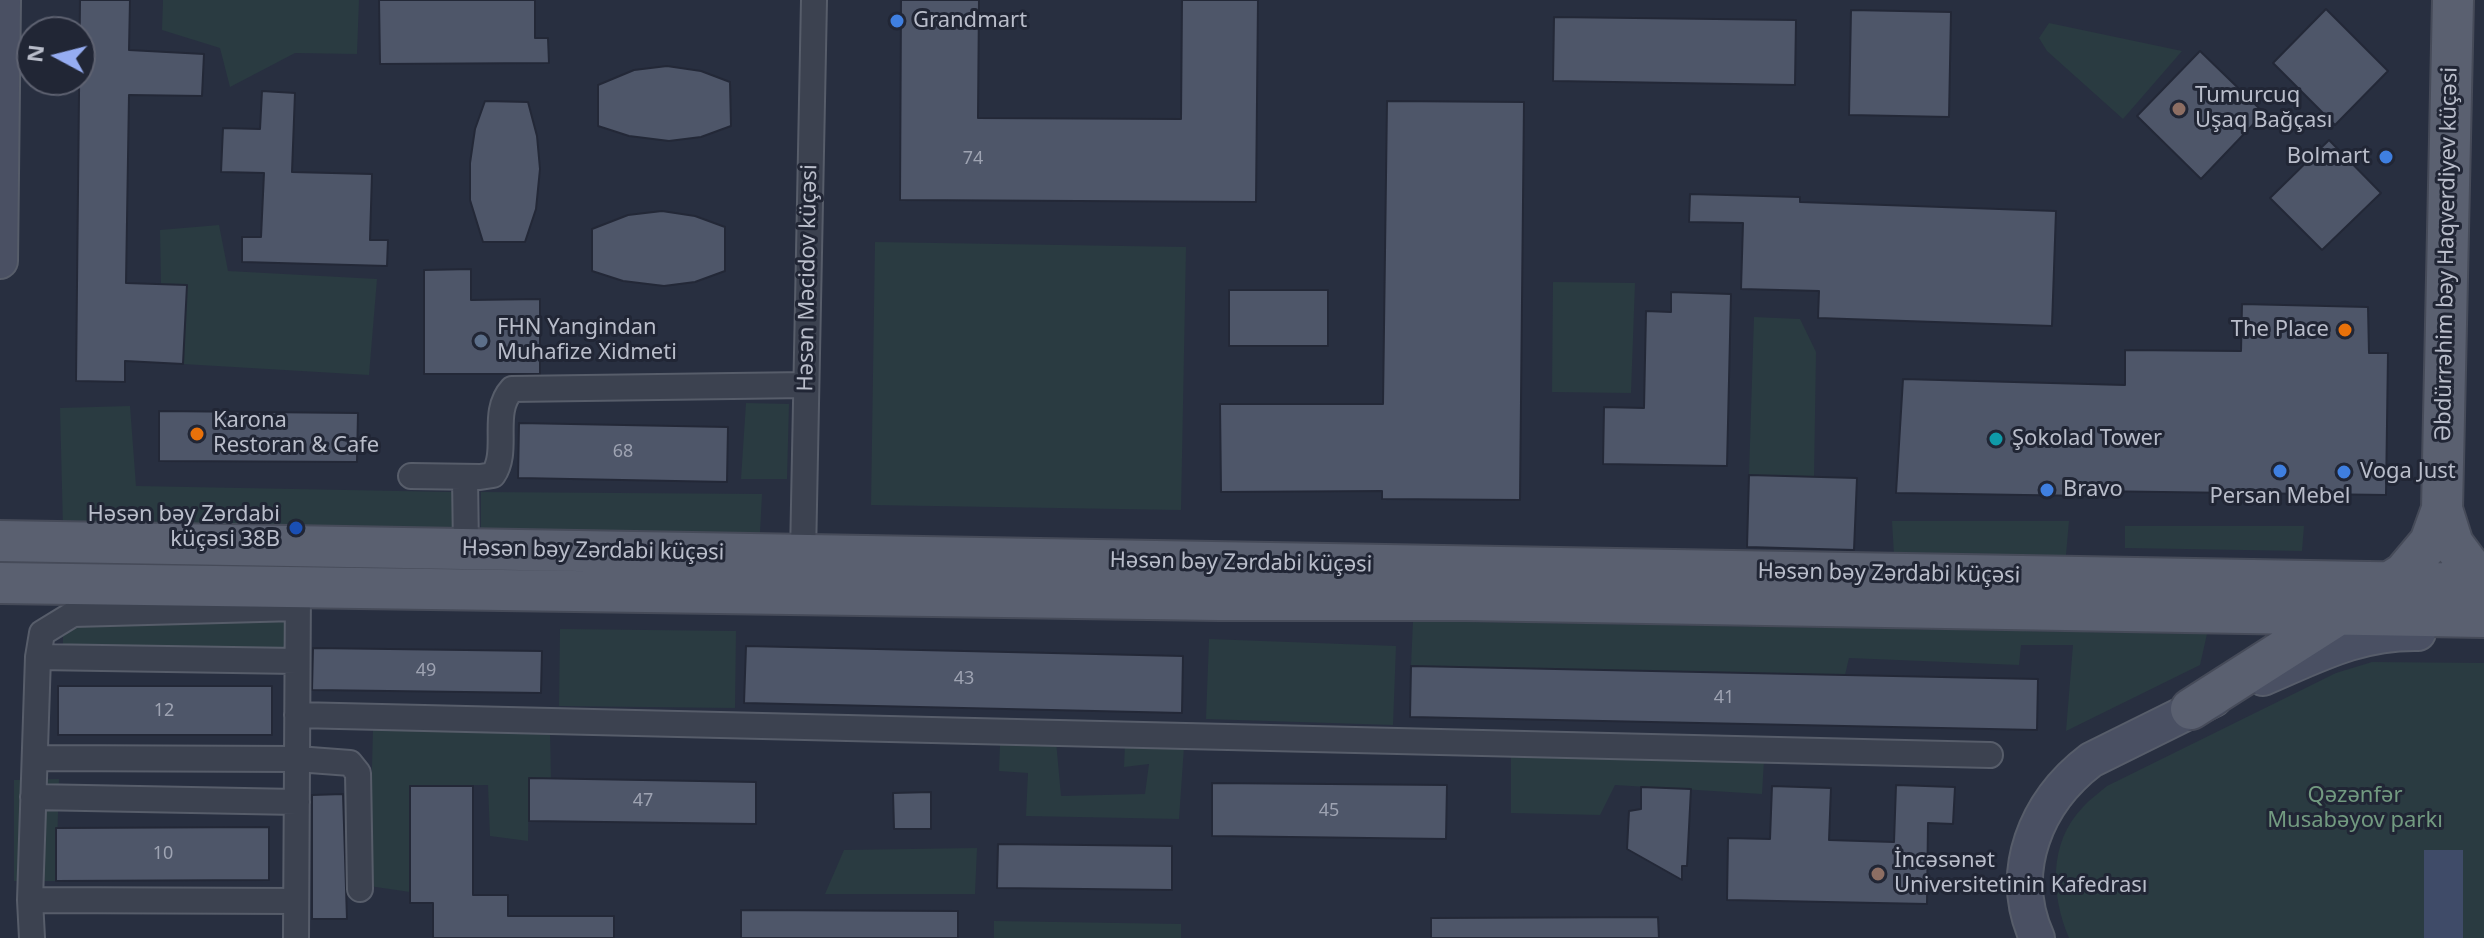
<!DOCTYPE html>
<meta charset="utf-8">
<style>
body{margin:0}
#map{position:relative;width:2484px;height:938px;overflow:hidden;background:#282f40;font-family:"Noto Sans",sans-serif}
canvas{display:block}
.north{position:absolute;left:16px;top:16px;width:80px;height:80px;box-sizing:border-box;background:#212635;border:2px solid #5e6271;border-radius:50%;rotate:277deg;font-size:22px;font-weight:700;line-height:32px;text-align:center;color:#b9bdca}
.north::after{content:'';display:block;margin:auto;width:28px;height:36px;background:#96adf2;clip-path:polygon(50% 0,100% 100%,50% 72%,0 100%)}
</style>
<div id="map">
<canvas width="2484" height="938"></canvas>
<div class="north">N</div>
</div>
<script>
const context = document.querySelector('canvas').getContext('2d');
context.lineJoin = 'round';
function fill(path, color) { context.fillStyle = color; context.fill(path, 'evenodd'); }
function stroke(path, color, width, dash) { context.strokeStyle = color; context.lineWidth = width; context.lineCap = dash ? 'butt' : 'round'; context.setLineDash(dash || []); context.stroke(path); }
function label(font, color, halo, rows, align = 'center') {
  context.font = font + ' "Noto Sans",sans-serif'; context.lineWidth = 6; context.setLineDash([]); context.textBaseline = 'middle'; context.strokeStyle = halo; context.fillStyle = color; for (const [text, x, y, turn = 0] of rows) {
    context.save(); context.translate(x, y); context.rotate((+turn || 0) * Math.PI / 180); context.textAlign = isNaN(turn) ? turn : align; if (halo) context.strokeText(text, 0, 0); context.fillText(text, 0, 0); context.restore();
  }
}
const green = new Path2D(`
 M163,0H359L357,54L295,53L230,87L220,48L162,30Z
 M2049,23L2182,51L2123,119L2047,51L2039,38Z
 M219,225L228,271L377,279L369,375L183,364L187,286L161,284L160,230Z
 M875,242L1186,247L1181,510L871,505Z
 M1553,282L1635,283L1631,393L1552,392Z
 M1754,317L1800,319L1816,352L1814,477L1749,475Z
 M746,403L789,404L787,479H741Z
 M130,406L136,486L452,492V535L63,528L60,408Z
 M481,492L762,494L760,533L481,529Z
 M1892,521H2069L2066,555H1894Z
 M2125,526H2304L2302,551L2125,548Z
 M63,604L288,605L287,667H63Z
 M1413,621L2207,634L2200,665L2066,731L2073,645H2021L2019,665L1849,658L1845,675L1411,666Z
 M560,629L736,631L735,708L559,706Z
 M1209,639L1396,646L1393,725L1206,719Z
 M2372,662L2484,663V938H2069C2051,895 2048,843 2083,807C2090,799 2099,793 2107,786L2336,673Z
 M373,728L550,733L551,779H529L528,841L490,836L488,785L411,786L410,892L369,886Z
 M1056,741L1061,796L1145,794L1149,764L1124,767L1125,743L1184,747L1179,819L1026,816L1028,773L999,771L1000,744Z
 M1511,757L1764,760L1762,794L1615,785L1600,815L1511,813Z
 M59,779L56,881H14V780Z
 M977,848L975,894H825L844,850Z
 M994,921L1181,924V938H994Z`);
const water = new Path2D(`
 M2424,850H2463V938H2424Z`);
const building = new Path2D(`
 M80,0H130L129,50L204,54L202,96L129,95L126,283L187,285L183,364L125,361V382L76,381Z
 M379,0H535V38H548L549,63L380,64Z
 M901,0H979L978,118L1181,119L1182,0H1258L1256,202L900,200Z
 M2326,9L2388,71L2335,125L2273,63Z
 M1851,10L1951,12L1949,117L1849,115Z
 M1554,17L1796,20L1795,85L1553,81Z
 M2200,51L2264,113L2201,179L2137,116Z
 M667,66L701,71L730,82L731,126L701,137L669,141L629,136L598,126V85L634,70Z
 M262,91L295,93L292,172L372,174L370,240H388L387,266L242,262V237H261L264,173L221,172L223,128L260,129Z
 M485,101L528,102L537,136L540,169L536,209L525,242H483L470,200V163L475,129Z
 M1387,101L1524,102L1520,500L1382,499V491L1221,492L1220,404H1383Z
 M2329,140L2381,193L2322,250L2270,198Z
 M1690,194L1800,197V202L2056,211L2052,326L1818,318L1819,291L1741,289L1743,223L1689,222Z
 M662,211L695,216L725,227V271L695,282L664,286L623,281L592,271V229L628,215Z
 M471,269V300L540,299V374H424V270Z
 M1229,290H1328V346H1229Z
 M1671,292L1731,294L1727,466L1603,464L1604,407L1644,408L1646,311L1671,312Z
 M2242,304L2368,307L2369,353H2388L2386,495L2088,491V496L1896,493L1903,379L2125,385V350L2241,351Z
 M159,411L358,413L357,462L159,461Z
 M519,423L728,427L727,482L518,478Z
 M1749,475L1857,478L1854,550L1747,547Z
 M746,646L1183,656L1182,713L744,703Z
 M313,648L542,651L541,693L312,690Z
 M1411,666L2038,679L2037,730L1410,717Z
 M58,686H272V735H58Z
 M529,778L756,782V824L529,821Z
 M1212,783L1447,785L1446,839L1212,836Z
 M1896,785L1955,787L1953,824L1928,823L1927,904L1727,900L1728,838L1770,839L1772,786L1831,788L1829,840L1894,842Z
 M410,786H473V895H508V916H614V938H433V903H410Z
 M1641,787L1691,789L1687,866H1682V880L1627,849L1629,811L1641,809Z
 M931,792V829H894L893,793Z
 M343,794L347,919H312V795Z
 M269,827V880L56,881V828Z
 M998,844L1172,846V890L997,888Z
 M741,910L958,911V938H741Z
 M1658,917L1659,938H1431V918Z`);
const street = new Path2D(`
 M411,476L480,477L493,475C510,450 490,413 512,389L806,385
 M465,477L466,549
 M803,555L814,0
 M38,657L42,633L73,614L297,608
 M297,715L1990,755
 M35,758L297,759L350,763L358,773L360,889
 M33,797L297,802
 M30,900L38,657L297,661
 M32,938L30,900L296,901
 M296,938L298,585`);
const secondary = new Path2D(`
 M0,261L3,0
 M2263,678C2317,655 2358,632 2418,633
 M2037,938C2007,871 2036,802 2091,760L2214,699`);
const primary = new Path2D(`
 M2453,0L2442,509L2453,544L2483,584
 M0,541L2484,584
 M0,583L1218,600H1465L2484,617
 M2191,709L2404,573L2430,542L2442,509`);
const markers = [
 [897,21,8,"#3f7fe0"],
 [2179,109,8,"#8d6e63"],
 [2386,157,8,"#3f7fe0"],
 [2345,330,8,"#e8710a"],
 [481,341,8,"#5c6f8a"],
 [197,434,8,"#e8710a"],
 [1996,439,8,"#0f9aa8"],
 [2280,471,8,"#3f7fe0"],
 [2344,472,8,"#3f7fe0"],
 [2047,490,8,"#3f7fe0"],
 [296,528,8,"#1a4fb4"],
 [1878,874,8,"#8d6e63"]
];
const numberNames = [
 ["74",973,159],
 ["68",623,452],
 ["49",426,671],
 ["43",964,679],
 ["41",1724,698],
 ["12",164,711],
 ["47",643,801],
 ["45",1329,811],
 ["10",163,854]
];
const poiNames = [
 ["Grandmart",913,21],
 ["Tumurcuq",2195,96],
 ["Uşaq Bağçası",2195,121],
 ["Bolmart",2370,157,"right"],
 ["FHN Yangindan",497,328],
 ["Muhafize Xidmeti",497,353],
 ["The Place",2329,330,"right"],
 ["Karona",213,421],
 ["Restoran & Cafe",213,446],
 ["Şokolad Tower",2012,439],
 ["Voga Just",2360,472],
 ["Bravo",2063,490],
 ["Persan Mebel",2280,497,"center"],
 ["Həsən bəy Zərdabi",280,515,"right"],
 ["küçəsi 38B",280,540,"right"],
 ["İncəsənət",1894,861],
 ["Universitetinin Kafedrası",1894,886]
];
const streetNames = [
 ["Əbdürrəhim bəy Haqverdiyev küçəsi",2447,254,-89],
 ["Həsən Məcidov küçəsi",808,278,-89],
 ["Həsən bəy Zərdabi küçəsi",593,551,1],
 ["Həsən bəy Zərdabi küçəsi",1241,563,1],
 ["Həsən bəy Zərdabi küçəsi",1889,574,1]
];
const parkNames = [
 ["Qəzənfər",2355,796],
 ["Musabəyov parkı",2355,821]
];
fill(green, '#2a3b41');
fill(water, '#3f4b68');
fill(building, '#4e5669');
stroke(building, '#232837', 2);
stroke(street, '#575d6a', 28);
stroke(secondary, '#575d6a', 38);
stroke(primary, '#464b59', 44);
stroke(street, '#3c4250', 24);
stroke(secondary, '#4a5063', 34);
stroke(primary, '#5a6070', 40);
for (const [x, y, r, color] of markers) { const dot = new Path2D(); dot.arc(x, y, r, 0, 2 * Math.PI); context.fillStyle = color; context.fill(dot); stroke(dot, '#212635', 3); }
label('18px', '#9ea3b2', null, numberNames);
label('22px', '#b9bdca', '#212635', poiNames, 'left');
label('22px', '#b9bdca', '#212635', streetNames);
label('22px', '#729a80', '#212635', parkNames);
</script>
